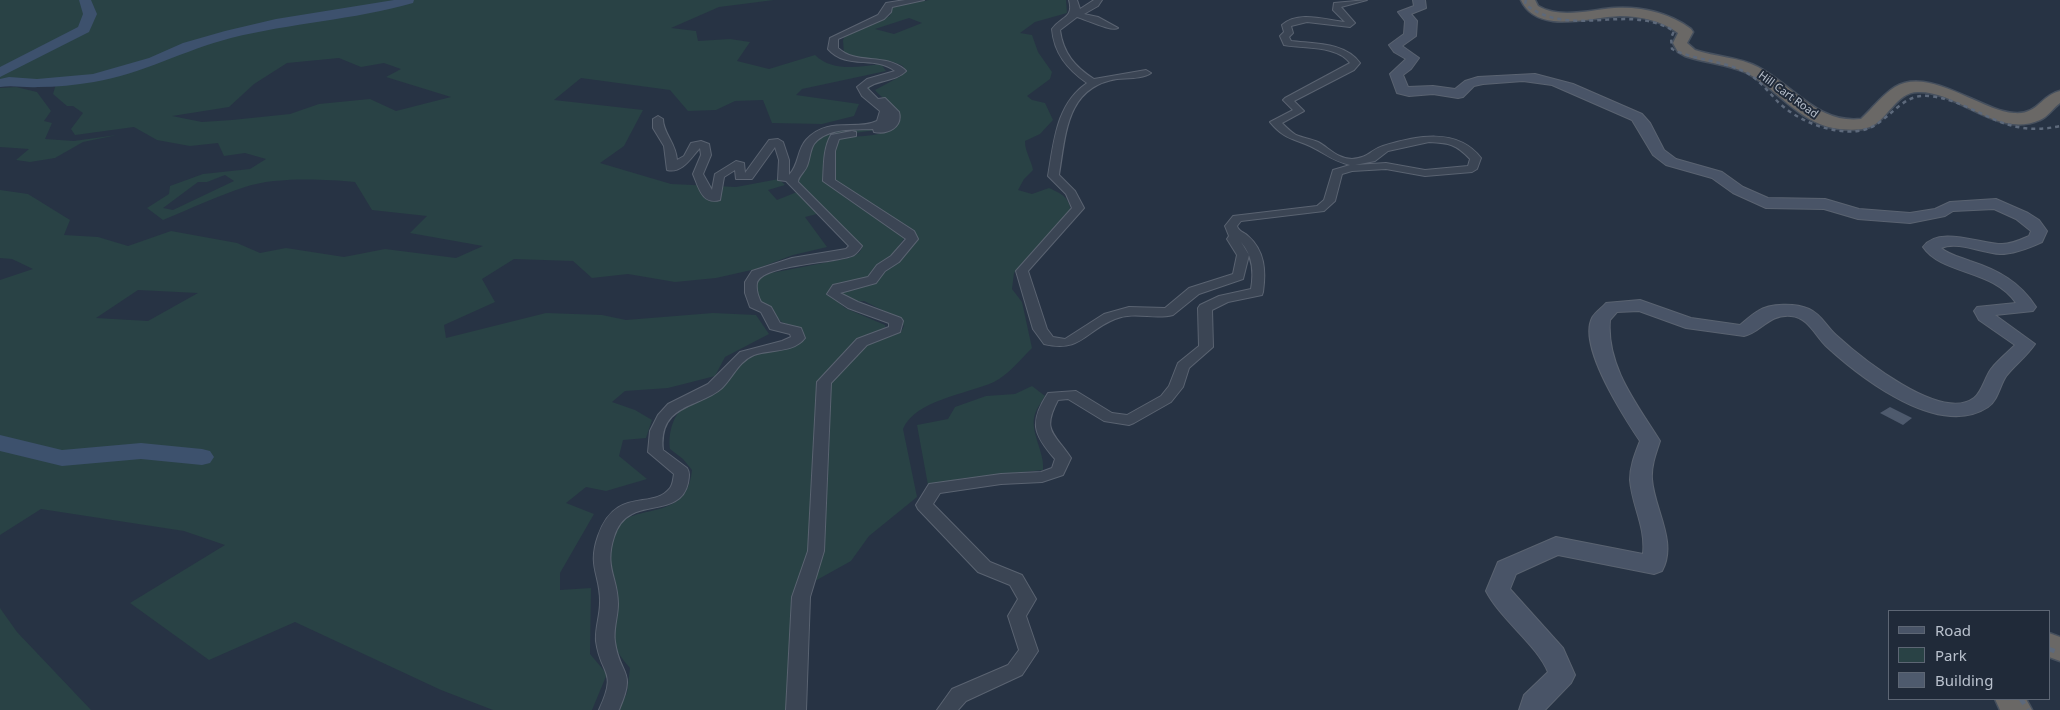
<!DOCTYPE html>
<style>
body{margin:0}
#map{position:relative;width:2060px;height:710px;overflow:hidden;background:#273344;font-family:"Noto Sans",sans-serif}
canvas{display:block}
.legend{position:absolute;left:1888px;top:610px;width:162px;height:90px;box-sizing:border-box;background:#202a39;border:1px solid #5d6674;margin:0;padding:6px 9px;list-style:none;font-size:15px;color:#b9c1cd}
.legend li{display:flex;align-items:center;gap:10px;height:25px}
.legend b{width:25px;border:1px solid #5d6674}
</style>
<div id="map">
<canvas width="2060" height="710"></canvas>
<ul class="legend">
<li><b style="height:6px;background:#495467"></b>Road</li>
<li><b style="height:14px;background:#294245"></b>Park</li>
<li><b style="height:14px;background:#4e5a6d"></b>Building</li>
</ul>
</div>
<script>
const context = document.querySelector('canvas').getContext('2d');
context.lineJoin = 'round';
function fill(path, color) { context.fillStyle = color; context.fill(path, 'evenodd'); }
function stroke(path, color, width, dash) { context.strokeStyle = color; context.lineWidth = width; context.lineCap = dash ? 'butt' : 'round'; context.setLineDash(dash || []); context.stroke(path); }
function label(font, color, halo, rows, align = 'center') {
  context.font = font + ' "Noto Sans",sans-serif'; context.lineWidth = 4; context.setLineDash([]); context.textBaseline = 'middle'; context.strokeStyle = halo; context.fillStyle = color; for (const [text, x, y, turn = 0] of rows) {
    context.save(); context.translate(x, y); context.rotate((+turn || 0) * Math.PI / 180); context.textAlign = isNaN(turn) ? turn : align; if (halo) context.strokeText(text, 0, 0); context.fillText(text, 0, 0); context.restore();
  }
}
const green = new Path2D(`
 M0,0H405L386,6L274,22L223,35L185,46L152,61L94,77L42,81L11,80L0,82Z
 M412,0H774L719,7L671,28L696,31L698,41L730,39L750,42L737,61L769,69L815,55C832,72 859,67 881,64L886,71L802,89L796,95L859,104L854,116L822,124L772,123L763,100L735,101L716,110L688,111L670,90L581,78L554,100L643,110L624,146L600,163L671,184L736,187L779,179L785,185L768,190L777,200L797,192L817,214L805,217L827,247L793,255L756,269L716,278L675,282L628,274L592,278L573,261L514,259L482,279L495,302L444,325L446,338L546,313L602,315L626,320L713,313L756,315L769,334L725,357L715,376L668,388L625,391L612,402L635,410L652,420L646,438L623,440L619,456L647,479L606,491L586,487L566,503L594,514L560,573V590L591,588L590,654L607,674L592,710H493L441,690L295,622L209,660L130,603L225,545L184,531L41,509L0,535V280L33,269L12,259L0,258V190L28,194L70,220L64,235L98,237L128,246L171,231L237,243L260,253L286,248L344,257L385,249L456,258L483,246L410,233L427,216L372,210L355,182C323,179 275,177 245,187C217,196 190,209 163,220L147,208L169,194L170,186L203,174L250,169L266,159L245,153L224,156L218,143L190,146L157,140L134,127L75,135L71,129L83,113L73,106H67L53,94L56,84L115,75L189,48L276,24L388,7ZM339,58L361,67L384,63L401,69L386,77L451,97L396,111L370,99L319,104L290,114L232,120L202,122L172,116L229,107L254,84L287,63ZM225,175L234,181L173,210L163,208L198,182H207ZM138,290L198,293L148,321L96,318Z
 M929,0H1066L1067,13L1035,22L1020,33L1032,35L1038,52L1052,72L1050,79L1027,96L1032,100L1045,103L1053,120L1040,134L1025,141C1025,152 1031,159 1033,170L1024,179L1018,190L1032,194L1049,188C1062,194 1070,197 1071,214L1014,273L1012,289L1022,302L1032,348C1020,360 1009,374 994,382C967,394 915,400 903,429L917,497L869,536L851,561L815,581L831,385L835,377L865,346L901,332L904,326L896,317L864,301L855,302L839,293L875,281L913,232C889,212 858,201 835,180L832,152L840,138C860,135 888,139 900,120C894,103 885,102 875,90L901,76L905,71L903,66C884,56 864,61 844,54L843,40L845,36L890,16L891,9L894,6ZM909,18L922,23L894,34L875,29Z
 M874,82L870,86V92C877,102 895,104 890,119C889,124 888,126 883,129L834,136L826,149L829,167L826,181C845,202 880,217 903,233L905,237L889,260L875,269L868,279L833,288L829,294L845,308L885,325L886,330L857,341L820,382L813,448V554L796,601L789,710H618L627,693L630,668C614,649 610,642 614,616C615,610 618,604 618,598C617,579 607,563 610,545C617,492 686,532 692,470L683,459L670,449C668,436 672,416 684,407C694,399 709,398 719,390C732,380 738,362 754,355C771,348 783,354 801,340L803,330C785,325 782,324 769,309C762,301 760,305 753,292L756,281L766,274L849,258L859,253L862,248L858,242L798,187L796,179L807,168C807,163 805,156 806,152C813,125 855,129 876,127L883,124L887,110L865,91L869,84Z
 M16,87L37,92L51,111L44,121L52,123L45,139L74,141L117,135L83,142L55,158L30,162L16,160L29,149L0,147V88Z
 M1032,386L1045,396C1042,401 1037,408 1035,414C1029,431 1045,452 1043,470L965,478L928,485L917,425L948,419L955,407L986,396L1015,394Z
 M0,608L17,632L91,710H0Z`);
const river = new Path2D(`
 M79,0H91L97,14L89,32L0,77V67L78,27L83,14Z
 M394,0H414L413,3C353,20 291,23 231,38C184,50 142,74 94,82C76,85 56,87 38,87C25,88 13,85 0,87V79L9,77L37,79L93,74L149,58L183,43L225,31L276,19Z
 M0,435L62,450L141,443L202,449L210,451L214,457L210,463L202,465L141,459L62,466L0,451Z`);
const building = new Path2D(`
 M1890,407L1912,418L1903,425L1880,413Z`);
const minor = new Path2D(`
 M905,0H924L892,7L891,12L884,19L838,39V48C856,65 884,53 904,69L906,71C895,82 879,79 867,88L878,99L885,98L899,112C903,127 888,135 874,132L873,129C855,130 827,127 814,144C810,150 810,159 807,166C805,172 798,176 798,182L862,246C860,249 857,253 854,255C839,263 762,264 757,283C756,289 758,296 761,302L771,307L780,323L801,328L805,338C794,353 770,349 754,355C739,361 733,377 722,388C700,408 658,403 663,450L687,468C690,473 689,477 688,483C682,511 651,504 632,514C622,519 617,527 614,537C604,568 618,577 618,604C618,617 613,629 615,642C620,677 637,669 619,710H599C618,669 601,677 596,641C595,628 600,616 600,603C601,576 587,567 598,536C616,485 652,511 670,488C673,484 673,479 674,474L648,452L650,431L658,415L668,404L708,384L740,352L782,341L791,337L790,334L770,329L761,312L750,307L745,293V282L752,271L792,258L846,249L849,246L786,181L778,180L779,160L775,147L752,179H736L735,170L724,177L720,200C702,205 699,188 693,174L701,155L700,148C692,156 683,174 667,170L664,146L653,128V119L658,116L663,119C663,133 676,143 677,160L684,156L691,143L701,141L709,144L711,155L703,174L712,190L715,174L736,161L744,163L745,173L769,140L778,139L783,142L789,160V175C799,165 797,150 806,140C827,116 856,131 877,121L880,111L862,96L857,87L867,79L895,71C875,55 846,70 828,49L830,38L878,15L886,3Z
 M1069,0H1077L1080,9L1094,0H1102L1098,6L1084,14L1098,17L1118,28C1112,32 1087,20 1077,17L1060,30C1063,53 1075,67 1094,79L1146,70L1151,73C1143,79 1127,78 1117,79C1066,87 1066,134 1059,175L1075,191L1084,208L1028,271L1047,329L1053,337L1065,339L1104,314L1129,307L1165,308L1189,288L1233,274L1237,255L1227,239L1229,236L1225,226L1233,216L1317,206L1324,200L1333,170L1350,165C1330,160 1327,154 1310,146C1292,138 1284,139 1270,122L1293,110L1283,100L1285,98L1350,63C1337,45 1304,49 1284,45L1280,36L1284,32L1282,25C1298,10 1326,20 1345,22L1333,10L1334,3L1367,0L1341,7L1355,23L1350,27L1307,22L1291,26L1293,33L1289,37L1291,41C1314,44 1345,42 1360,63L1354,70L1294,101L1304,111L1282,123C1286,127 1291,132 1296,135C1303,138 1311,139 1318,142C1329,148 1338,159 1352,159C1369,158 1370,150 1383,146C1416,136 1457,127 1481,158L1477,169L1472,172L1425,176L1386,169L1352,171L1342,174L1335,201L1324,211L1241,221L1237,226C1239,232 1244,232 1248,236C1265,251 1266,271 1263,292L1262,295L1228,302L1212,310L1213,347L1189,368L1183,387L1171,402L1134,423L1129,425L1104,421L1068,399L1058,400C1041,432 1055,433 1071,458L1063,475L1042,482L1001,484L940,493L933,504L990,562L1022,575L1036,599L1026,616L1038,651L1022,675L966,701L958,710H937L952,689L1008,665L1019,650L1008,616L1018,599L1010,585L978,572L918,509L916,505L929,484L1001,474L1041,472L1052,468L1055,459C1033,434 1029,422 1048,393L1076,391L1112,413L1127,415L1161,396L1169,386L1178,363L1199,346L1198,308L1200,305L1219,296L1251,289C1254,272 1253,256 1241,242L1249,255L1243,279L1199,294L1173,315C1153,320 1136,311 1115,319C1085,331 1081,353 1044,344L1033,329L1016,271L1072,208L1066,194L1048,176C1054,142 1056,104 1087,83C1067,69 1054,53 1052,29C1062,16 1074,18 1069,0ZM1429,142C1449,143 1456,144 1470,159L1468,166L1425,170L1386,163L1355,165L1375,161L1388,151Z
 M852,131L856,132V136L839,139L835,151V180L914,231L918,239L899,262L885,271L876,283L840,293L858,302L901,318L903,321L900,332L867,345L831,383L824,551L810,597L806,710H786L792,597L808,551L817,382L857,339L889,327V323L848,308L827,294L833,285L868,277L877,265L891,256L906,239L823,181C824,165 823,149 831,135Z`);
const secondary = new Path2D(`
 M1413,0H1425L1426,8L1411,14L1417,21L1416,36L1402,46L1419,58L1411,69L1403,75L1408,87L1433,86L1455,89L1465,81L1478,77L1535,74L1573,84L1642,114L1650,123L1664,150L1676,159L1722,172L1743,187L1768,198L1825,199L1859,209L1910,213L1935,209L1950,202L1996,199L2028,213L2039,220L2047,231L2042,242C2029,248 2014,254 2000,254C1981,253 1959,241 1941,248C1950,255 1960,257 1970,261C1998,270 2020,282 2036,307L2033,311L1995,315L2035,344C2027,356 2016,364 2007,375C2000,384 1998,401 1988,407C1940,439 1862,379 1827,347C1816,337 1808,317 1791,316C1768,314 1762,332 1744,336L1686,328L1639,311L1617,312L1610,320C1606,366 1637,404 1660,441C1656,453 1651,466 1652,479C1654,509 1678,542 1662,571L1654,574L1558,555L1516,574L1510,589L1563,648L1575,675L1571,683L1545,710H1519L1524,695L1548,672C1537,645 1501,620 1486,591L1498,562L1556,537L1643,554C1646,527 1632,506 1630,480C1630,466 1635,454 1640,441C1624,417 1578,346 1592,318C1595,312 1602,308 1606,303L1640,300L1691,318L1740,325C1745,321 1751,315 1758,311C1770,303 1796,303 1809,309C1822,315 1826,326 1836,335C1860,357 1941,423 1974,398C1982,392 1985,377 1991,369C1998,360 2007,353 2015,345L1979,320L1974,311L1977,307L2016,303C1993,269 1942,275 1923,247C1938,225 1981,244 2002,244C2012,244 2020,240 2029,236L2031,231L2016,219L1994,209L1953,211L1945,216L1910,223L1858,219L1824,209L1766,208L1733,193L1712,178L1666,165L1653,155L1632,120L1552,85L1523,81L1483,84L1474,86L1463,97L1458,98L1433,94L1409,96L1397,93L1390,74L1406,59L1394,52L1389,45L1404,34L1405,21L1398,12L1414,6Z`);
const trunk = new Path2D(`
 M1521,0H1535L1538,6C1560,19 1590,10 1614,8C1640,6 1670,13 1691,29L1693,32L1687,43L1695,50C1715,57 1739,57 1758,67C1793,85 1817,124 1861,119C1872,109 1882,95 1895,87C1929,66 1981,111 2014,113C2038,115 2040,96 2060,91V103C2053,108 2048,117 2040,120C1997,139 1959,91 1918,92C1896,92 1888,120 1870,127C1859,131 1844,130 1833,128C1798,121 1777,89 1747,73C1728,64 1705,63 1685,56L1678,52L1673,43L1678,33C1662,21 1640,16 1620,16C1590,17 1537,35 1521,0Z
 M2049,633L2060,637V661L2049,657Z
 M1995,699H2026L2032,710H2000Z`);
const railFar1 = new Path2D(`
 M1526,0L1525,4C1570,40 1626,2 1674,31L1671,38L1672,49C1694,60 1718,60 1741,70C1756,76 1767,90 1778,102C1798,121 1830,134 1858,131C1888,128 1898,92 1930,96C1981,103 2001,139 2060,126`);
const rail = new Path2D(`
 M2049,649L2060,653
 M2021,699L2028,710`);
const farStreetnames = [
 ["Hill Cart Road",1788,95,36]
];
fill(green, '#294245');
fill(river, '#3d516d');
fill(building, '#4e5a6d');
stroke(minor, '#5a6371', 2);
stroke(secondary, '#5a6371', 2);
stroke(trunk, '#46505e', 3);
fill(minor, '#3b4554');
fill(secondary, '#495467');
fill(trunk, '#6a6866');
stroke(railFar1, '#5d697b', 2.5, [4, 4]);
stroke(rail, '#5d697b', 4.5, [6, 6]);
label('11px', '#b9c1cd', '#202a39', farStreetnames);
</script>
